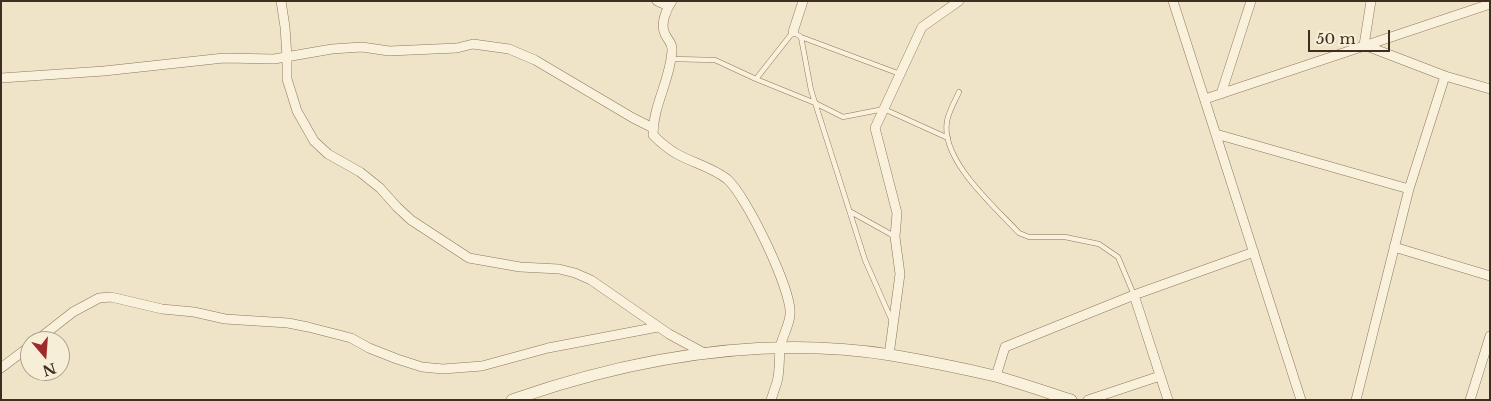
<!DOCTYPE html>
<style>
body{margin:0}
#map{position:relative;width:1491px;height:401px;overflow:hidden;background:#f0e4c8;font-family:"Libre Baskerville",serif}
canvas{display:block}
.frame{position:absolute;inset:0;border:2px solid #3d2e20;pointer-events:none}
.north{position:absolute;left:20px;top:331px;width:50px;height:50px;box-sizing:border-box;background:#f7eed8;border:1px solid #ada18e;border-radius:50%;rotate:162deg;font-size:14px;font-weight:700;line-height:20px;text-align:center;color:#3d2e20}
.north::after{content:'';display:block;margin:auto;width:18px;height:22px;background:#9e2a2b;clip-path:polygon(50% 0,100% 100%,50% 72%,0 100%)}
.scale{position:absolute;left:1308px;top:30px;width:82px;height:22px;box-sizing:border-box;border:2px solid #3d2e20;border-top:0;padding-left:6px;font-size:15px;line-height:18px;white-space:nowrap;color:#3d2e20;-webkit-text-stroke:4px #f7eed8;paint-order:stroke}
</style>
<div id="map">
<canvas width="1491" height="401"></canvas>
<div class="frame"></div>
<div class="north">N</div>
<div class="scale">50 m</div>
</div>
<script>
const context = document.querySelector('canvas').getContext('2d');
context.lineJoin = 'round';
function stroke(path, color, width, dash) { context.strokeStyle = color; context.lineWidth = width; context.lineCap = dash ? 'butt' : 'round'; context.setLineDash(dash || []); context.stroke(path); }
const service = new Path2D(`
 M801,37L811,90L865,260L892,321
 M672,59L715,60L756,79L815,103L843,117L884,109L948,138
 M756,79L793,32L801,37L900,74
 M959,92C955,101 949,111 947,121C940,160 995,207 1019,233L1029,237H1065L1099,244L1118,257L1134,295
 M851,212L894,236`);
const minor = new Path2D(`
 M281,1L285,27L287,57V79L297,111L314,141L328,154L360,172L380,188L397,207L411,220L469,258L520,267L559,269L575,273L591,280L669,334L704,353
 M657,1L668,6
 M672,1C666,9 660,25 665,34C668,41 673,43 672,51C670,81 653,105 653,135C660,142 668,149 677,154C693,163 712,167 727,179C746,195 793,292 790,315C789,326 782,337 780,348C779,359 780,371 777,382C775,388 773,394 771,400
 M1173,1L1301,400
 M1371,1L1364,45L1445,76L1490,89
 M793,32L803,1
 M1,78L104,71L224,58L274,59L332,49L362,47L389,51L457,48L473,44L509,49L535,60L633,118L653,128
 M1221,94L1251,1
 M1205,99L1490,4
 M1216,134L1409,189
 M1394,247L1490,276
 M1134,295L1168,400
 M36,341L73,312L99,298L111,297L162,309L194,312L225,319L288,323L308,327L351,338L369,348L397,359L422,367L443,369L482,366L548,348L658,327
 M889,355L900,274L895,237L897,213L875,128L922,27L959,1
 M1,368L30,346
 M996,376L1005,347L1134,295L1254,252
 M1088,400L1160,376
 M1356,400L1409,189L1445,76
 M1470,400L1490,336`);
const tertiary = new Path2D(`
 M512,400C632,358 764,335 891,355C926,361 961,368 995,376C1020,383 1046,392 1071,400`);
stroke(service, '#8d765c', 5.5);
stroke(minor, '#8d765c', 10);
stroke(tertiary, '#8d765c', 12);
stroke(service, '#faf1dc', 4.5);
stroke(minor, '#faf1dc', 9);
stroke(tertiary, '#faf1dc', 11);
</script>
